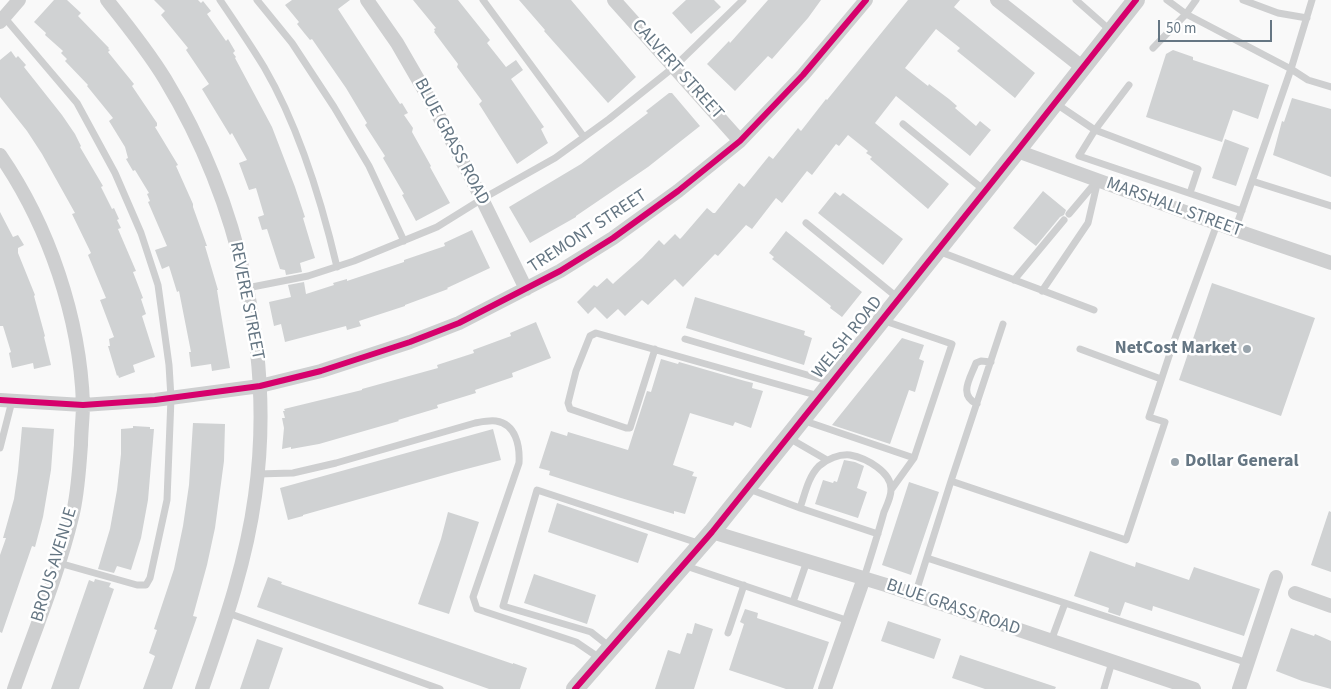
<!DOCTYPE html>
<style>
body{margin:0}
#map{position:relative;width:1331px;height:689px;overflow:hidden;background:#f9f9f9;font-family:"Source Sans 3",sans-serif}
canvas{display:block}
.scale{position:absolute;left:1158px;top:20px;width:114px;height:22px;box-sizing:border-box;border:2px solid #657683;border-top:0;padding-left:6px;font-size:15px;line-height:18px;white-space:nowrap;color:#657683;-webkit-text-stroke:4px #fff;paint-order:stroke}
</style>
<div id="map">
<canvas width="1331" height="689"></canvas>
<div class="scale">50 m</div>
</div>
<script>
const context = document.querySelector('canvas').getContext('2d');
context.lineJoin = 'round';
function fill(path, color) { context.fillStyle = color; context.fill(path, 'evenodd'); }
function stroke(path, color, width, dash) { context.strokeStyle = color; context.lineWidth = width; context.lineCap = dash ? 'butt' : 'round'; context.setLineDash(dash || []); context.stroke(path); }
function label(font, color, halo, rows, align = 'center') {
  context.font = font + ' "Source Sans 3",sans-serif'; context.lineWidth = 5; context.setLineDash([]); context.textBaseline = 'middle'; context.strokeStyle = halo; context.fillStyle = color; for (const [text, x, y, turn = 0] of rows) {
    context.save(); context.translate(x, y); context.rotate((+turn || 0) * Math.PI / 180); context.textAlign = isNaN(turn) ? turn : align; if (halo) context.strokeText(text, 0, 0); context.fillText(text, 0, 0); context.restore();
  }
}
const building = new Path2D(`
 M54,0H67L81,13L78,16L109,48L108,49L110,50L108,52L134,84L132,86L157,123V126L155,127L178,165L176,166L193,204V207L207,246H205L218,290H217L230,368L212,371L211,364L191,367L189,352H191L179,291L177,292L169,266L162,269L155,250L167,246L148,202L150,201L147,194L149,193L135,170L133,171L126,159L128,158L125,147L109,121L113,118L87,86L88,85L65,61L67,59L61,53L63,51L45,35L46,33L34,22Z
 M154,0H198L201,3L203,1L211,11L207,14L226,41L228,39L235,51L233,53L236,57L235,58L272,127L295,187L305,217L303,218L315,258L300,263L302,272L286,275L285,270L280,269L267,229L262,230L258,217L264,215L256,188L249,190L239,163L247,160L232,133L230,135L202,89L209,84L186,50L188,48L161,15L165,11Z
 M292,0H350L338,9L400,104L402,103L408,113L404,115L413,128L412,132L431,166L430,167L450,203L416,221L402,195L404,194L383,158L385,156L365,125L367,123L346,88L312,39L310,40L305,34L297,24L299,22L285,5Z
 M413,0H458L490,40L487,43L506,67L516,60L523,70L511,79L544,127L541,129L548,143L517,164L479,104L482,101L457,67L458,64L434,32L435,31L434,29L436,28Z
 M519,0H571L636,77L608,103L544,31L545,30Z
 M686,0H714L721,7L691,34L672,13Z
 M768,0H821L808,18L772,59L768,56L735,91L707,64L729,41L730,43Z
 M908,0H960L954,7L1035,73L1015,98L957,51L960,48L936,29L909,63L905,68L928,86L929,84L949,99L957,106L955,108L976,126L980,121L991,130L970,156L896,96L875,123L949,184L928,209L870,159L872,157L866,153L868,151L848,135L839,146L836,144L812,175L807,171L782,203L776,198L752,229L746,225L718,256L715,254L683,287L675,279L648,305L642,300L625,316L618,309L607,319L595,307L588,314L577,302L594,285L597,287L607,278L613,284L615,282L642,258L659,240L664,245L675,234L680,239L682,237L707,208L713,213H715L739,183L744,187L769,156L773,159L798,128L801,131L826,99L827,100Z
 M1173,50L1193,57V60L1269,85L1258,119L1233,110L1222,142L1146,117L1166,54Z
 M11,51L16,58L18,56L26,65L24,67L62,115L75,134L81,146L80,147L103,186L101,187L112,209L114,208L119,219L117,220L121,228L118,229L136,271L133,272L143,298L141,299L146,314L142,316L155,357L133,365L135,372L119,378L118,375L117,376L108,346H110L109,339L114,337L100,300L106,298L88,255L91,253L72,214L75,213L42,154L27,131L0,97V60Z
 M669,93H672L700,126L648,167L576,216V217L530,243L509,207L581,164L648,113L646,111Z
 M1292,98L1331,109V177L1273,155L1282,121L1284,122Z
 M1225,139L1249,148L1236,186L1212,178Z
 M1043,191L1066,210L1064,215L1060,217L1036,246L1013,228Z
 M835,192L840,196L843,193L903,239L883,265L818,213Z
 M0,212L13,237L18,235L24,245L18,248V253L35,295L34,296L45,336L44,337L51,365L34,369L33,363L12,368L9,353L11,352L3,326H0Z
 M472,230L490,268L447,288L448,289L405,305V306L359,321L361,326L347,330L346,326L285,342L281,324L274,326L269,302L291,297L288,285L304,282L306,294L334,285L333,283L347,279V281L404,262V260L445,246L444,243Z
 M786,231L862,292L842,317L830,308L831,306L772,259L774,257L769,253Z
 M1212,283L1315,318L1281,416L1179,380Z
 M695,297L805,331L804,335L812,338L804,365L686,328Z
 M536,322L551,358L512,373L513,377L475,390L476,393L437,405L438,408L398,420L399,421L319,444L291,449V447L282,449L284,428L282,418H285L283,411H285L284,409L362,390V389L438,368L437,365L474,353L473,350L511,336L510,333Z
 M902,338L924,345L919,359L924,361L915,392L909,390L890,444L832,425Z
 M661,359L678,364L679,362L745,381L753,383L752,388L763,391L751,428L735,422L733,426L690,413L673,465L694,472L692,476L697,477L685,514L674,511V514L621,498L549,475L550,471L539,468L551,431L567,436L568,432L628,450L647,391L651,392Z
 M193,423L225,424L224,461L215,528L207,565L193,616L197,617L172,689H143L155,656L149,653L157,630L154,629L174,569L183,526L189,485Z
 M133,426L150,427V429H154L148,500L141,538L131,570L117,566L114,573L98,569L110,529L117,490L121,454V429L133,428Z
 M22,427L54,429L51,470L43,517L35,547L32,546L2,633L0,632V555L6,538H3L14,499L18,471Z
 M493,429L501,460L455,472L303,515V516L288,520L280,488Z
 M844,460L855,462L864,466L857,488L867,492L858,518L815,504L823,480L833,483L834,481L837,482Z
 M909,482L939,492L911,575L882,565Z
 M557,503L648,534L638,563L548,532Z
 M1329,511L1331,512V572L1311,565Z
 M448,512L479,522L449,614L418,604L441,539Z
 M1090,551L1135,567L1136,562L1189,580L1194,567L1260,589L1244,636L1153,606L1152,611L1125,602L1120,616L1108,612L1109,608L1074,596Z
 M534,574L596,595L587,624L524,603Z
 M268,577L282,582L281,584L513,664V663L527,668L520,689H489L257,607Z
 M95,579L111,583L109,587L114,589L79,689H51L89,580L94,582Z
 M745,609L758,613L757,618L829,642L813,689H786L729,670L744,624L740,622Z
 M888,621L941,639L934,659L881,641Z
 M695,623L713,629L694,689H655L668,650L680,654L687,633L692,634Z
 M1291,628L1314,636L1315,634L1331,641V689L1302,681L1276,671Z
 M257,639L283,648L269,689H240Z
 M960,655L1056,687L1055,689H985L952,678Z`);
const service = new Path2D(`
 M220,0C235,22 250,44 264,67C299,127 321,199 337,267
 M257,0L292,43L334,107L369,166L404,241
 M483,0L584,137
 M1076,0L1111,31
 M1167,0L1186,14L1291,69L1308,80L1331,87
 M1243,0L1278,13L1307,18
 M4,17L77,103L115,173L141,233L158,285L169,365L171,398L167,500L150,578L146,585H137L59,563
 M1153,48L1186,14L1196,0
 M1129,85L1095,130L1198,169L1190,193
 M1055,103L1095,130L1079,156L1242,211
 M903,124L984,190
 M1252,181L1331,206
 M1069,214L1096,182
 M806,223L898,298
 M1235,230L1291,69L1312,0
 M938,251L1094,310
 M1014,280L1064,220
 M247,288L308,276L354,261L437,227L482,199L555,158L609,119L674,67L743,0
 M1042,291L1088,223L1098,180
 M1003,324L951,481L1126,540L1165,422L1149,417L1174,341L1217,224
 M685,339L831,382
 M655,349L630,428H626L570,409L568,403L576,371L590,336L596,333L819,396
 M1080,349L1161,379
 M977,404C958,395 970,379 976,363L981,361L991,362
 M802,420L914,458L952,344L882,320
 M789,438L827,460
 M0,448L12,401
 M257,474L293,473L336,463L475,423C481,422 489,420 496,421C516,424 520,446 519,463L473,597L477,609L576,642L601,659
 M749,489L800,508
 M891,490L914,458
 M927,558L1065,603L1051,641
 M683,565L849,621
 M864,578C871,556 878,534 884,512C887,505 891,497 891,490C892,472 866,458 850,455C839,454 827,459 819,466C808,477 805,494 800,508L878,534
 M915,595L951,481
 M793,602L807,561
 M1065,603L1248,663
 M228,613L440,689
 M728,633L744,585
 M610,647L591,632L503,606L537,490L701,544
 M1104,689L1112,662`);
const minor = new Path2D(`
 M107,0C127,25 148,51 165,79C239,201 275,355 255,496C246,563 224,625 202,689
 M367,0L397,43L434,107L482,199L526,289
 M614,0L740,141
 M997,0L1082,67
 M0,22L19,0
 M1017,151L1235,230L1331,263
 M0,155C49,226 80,318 83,404C83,417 81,432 81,445C79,469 78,494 72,517C58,575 34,632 14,689
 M0,400L83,405L155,400L260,386L321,371L410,342L459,323L560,271L613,238L678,191L740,141L803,75L866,0
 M712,532L886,585L1194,689
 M1295,593L1331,606
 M825,689L864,578
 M1239,689L1276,577`);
const tertiary = new Path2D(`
 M575,689L712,532L1017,151L1136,0`);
const cycleway = new Path2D(`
 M0,400L83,405L155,400L260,386L321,371L410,342L459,323L560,271L613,238L678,191L740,141L803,75L866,0
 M575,689L712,532L1017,151L1136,0`);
const markers = [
 [1247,349,5,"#99a4ac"],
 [1175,462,5,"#99a4ac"]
];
const streetNames = [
 ["CALVERT STREET",677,70,48],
 ["BLUE GRASS ROAD",451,142,62],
 ["MARSHALL STREET",1174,208,20],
 ["TREMONT STREET",588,232,-33],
 ["REVERE STREET",246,301,79],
 ["WELSH ROAD",848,338,-51],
 ["BROUS AVENUE",55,565,-73],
 ["BLUE GRASS ROAD",953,608,19]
];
const poiNames = [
 ["NetCost Market",1237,349],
 ["Dollar General",1185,462,"left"]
];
fill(building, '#d0d2d3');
stroke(service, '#cecfd0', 7);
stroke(minor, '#cecfd0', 14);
stroke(tertiary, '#cecfd0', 18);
stroke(cycleway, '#d6006c', 6);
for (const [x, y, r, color] of markers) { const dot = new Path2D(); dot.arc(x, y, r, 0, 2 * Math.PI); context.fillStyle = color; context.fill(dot); stroke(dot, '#fff', 2); }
label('18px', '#657683', '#fff', streetNames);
label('bold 18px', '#657683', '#fff', poiNames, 'right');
</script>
